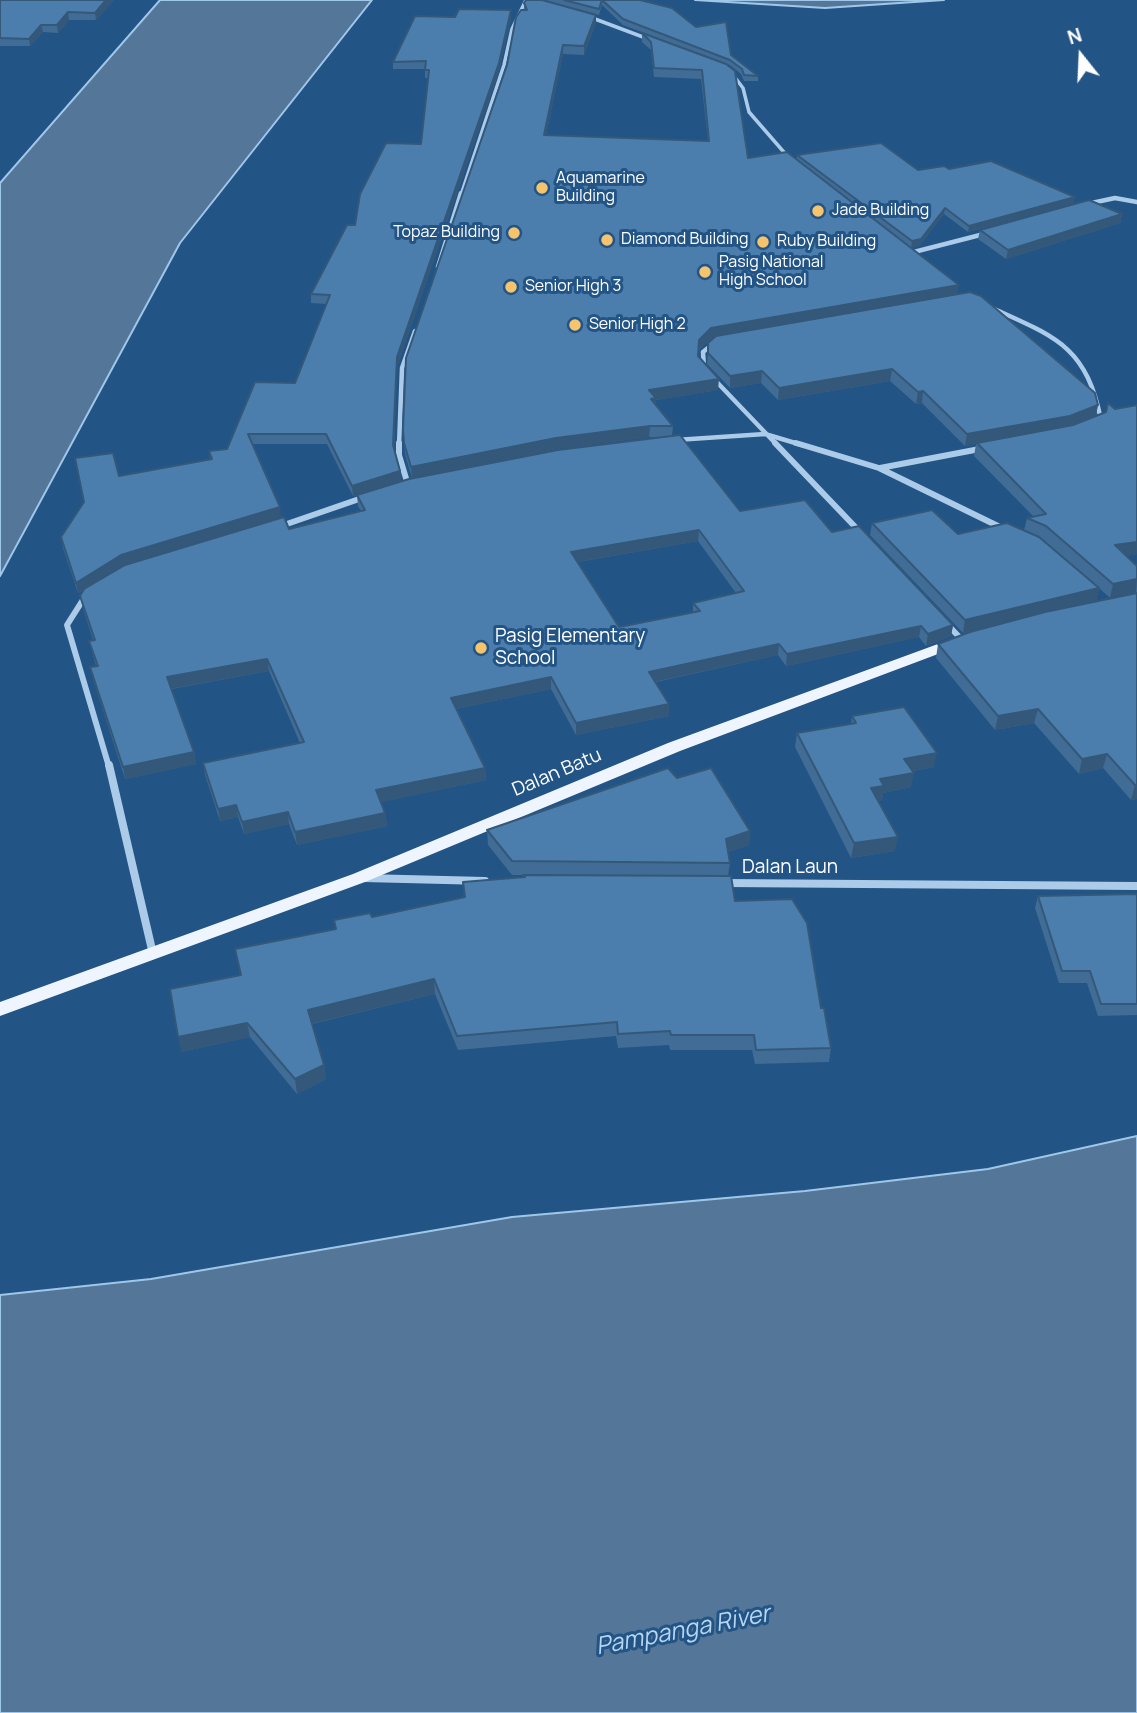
<!DOCTYPE html>
<style>
body{margin:0}
#map{position:relative;width:1137px;height:1713px;overflow:hidden;background:#225485;font-family:Manrope,sans-serif}
canvas{display:block}
.north{position:absolute;left:1046px;top:21px;width:70px;height:70px;-webkit-text-stroke:5px #225485;paint-order:stroke;rotate:342deg;font-size:19px;font-weight:700;line-height:28px;text-align:center;color:#fff}
.north::after{content:'';display:block;margin:auto;width:24px;height:32px;background:#fff;clip-path:polygon(50% 0,100% 100%,50% 72%,0 100%)}
</style>
<div id="map">
<canvas width="1137" height="1713"></canvas>
<div class="north">N</div>
</div>
<script>
const context = document.querySelector('canvas').getContext('2d');
context.lineJoin = 'round';
function fill(path, color) { context.fillStyle = color; context.fill(path, 'evenodd'); }
function stroke(path, color, width, dash) { context.strokeStyle = color; context.lineWidth = width; context.lineCap = dash ? 'butt' : 'round'; context.setLineDash(dash || []); context.stroke(path); }
function label(font, color, halo, rows, align = 'center') {
  context.font = font + ' Manrope,sans-serif'; context.lineWidth = 6; context.setLineDash([]); context.textBaseline = 'middle'; context.strokeStyle = halo; context.fillStyle = color; for (const [text, x, y, turn = 0] of rows) {
    context.save(); context.translate(x, y); context.rotate((+turn || 0) * Math.PI / 180); context.textAlign = isNaN(turn) ? turn : align; if (halo) context.strokeText(text, 0, 0); context.fillText(text, 0, 0); context.restore();
  }
}
const water = new Path2D(`
 M160,0H372L180,243L0,576V183Z
 M695,0H944L825,8Z
 M1137,1136V1713H0V1295L151,1279L512,1217L805,1191L988,1169Z`);
const minorFar3 = new Path2D(`
 M587,16L651,40
 M730,71L743,88L749,112L789,158
 M461,195L504,65L512,29L526,0`);
const minorFar2 = new Path2D(`
 M1087,204L1115,198L1137,202
 M910,253L988,233
 M438,267L461,193
 M992,308C1056,337 1086,346 1101,420L1098,421
 M704,368L703,352L714,343
 M712,377L777,445
 M676,440L765,434L802,445
 M399,445L402,368L415,331`);
const minorFar1 = new Path2D(`
 M399,443V455L408,485
 M775,443L861,533
 M796,443L879,468L1002,528
 M880,468L985,448
 M281,526L365,497
 M86,595L67,625L109,767
 M946,623L962,640`);
const minor = new Path2D(`
 M109,765L153,954
 M364,878L485,881
 M725,883L1137,886`);
const primary = new Path2D(`
 M957,637L965,642L962,645L680,751L365,882L0,1016V1002L353,874L668,743Z`);
const wall = new Path2D(`
 M0,0H114L96,20H69L58,33L43,32L30,46H0Z
 M545,0H640L731,55L758,76V81H744L741,74L730,65L623,25L602,5L599,15Z
 M524,3L596,15V23L584,55L563,54L546,135L708,141L701,79L654,77L651,50L642,42V33L726,64L748,158L797,160V155L918,170L949,169L1075,197L1073,203L968,232L944,214L920,245L911,248L958,294L1098,405L1096,416L1115,409L1137,405V554L1126,556L1137,566V799L1131,800L1103,768L1079,774L1034,723L995,730L936,658L938,644L1004,623L963,633L870,535L872,523L958,534L1024,530L1027,518L1034,517L974,456L976,444L965,446L922,403L916,404L890,381L778,400L761,383L730,388L707,364L708,353L713,339H710L698,351V356L718,390L656,400V404L673,426L672,436L740,511L832,532L953,625L951,636L926,646L919,637L786,666L778,655L656,682L669,704V716L576,735L551,689L456,709L485,768L486,780L381,802L385,813L387,826L297,845L289,824L244,834L238,817L220,821L205,775L203,763L300,743L269,671L172,689L194,752L196,764L125,779L93,679L90,667L96,666L89,641L93,640L83,608L80,596L84,590L78,593L63,548L61,537L119,476L210,460L209,451L227,449L295,383L327,304L311,303V294L355,225L421,144L428,78H425V69H393V62L511,18L499,71L397,367L394,449L400,471L401,481L353,496L327,444H252L281,518L289,529L361,511L358,506L357,495L663,437H649L556,449L412,478L405,454L403,429L507,65L524,10ZM698,541L736,593L693,603V612L619,627L578,562ZM1099,588L1110,598L1136,592L1077,605L1096,601Z
 M1122,214L1120,223L1006,259L978,239L980,230Z
 M852,716L934,767L913,771L911,787L883,793L882,801H878L895,851L851,858L795,747L797,733L851,724Z
 M677,778L750,831L749,845L728,852L730,863L728,876L735,901L821,1008L831,1048L829,1062L755,1064L752,1050H670L669,1045L618,1048L616,1036L458,1050L435,994L312,1024L324,1065L326,1079L297,1094L250,1037L181,1052L240,975L235,949L335,929L334,920L372,917L464,897L463,882L523,877V875H512L488,845L487,830Z
 M1137,894V1015L1098,1016L1087,983H1059L1035,908L1038,896Z`);
const shadedWall = new Path2D(`
 M106,0H114L96,20L95,13Z
 M511,10V18L499,71L397,367L393,455V445L397,357Z
 M68,12L69,20L58,33L57,25Z
 M596,15V23L584,55V46Z
 M41,25L43,32L30,46L29,39Z
 M563,45V54L544,144V135Z
 M1075,197L1073,203L968,232L969,226Z
 M945,208L944,214L920,245L911,248L912,241Z
 M1122,214L1120,223L1006,259L1008,250Z
 M959,285L957,295L710,339L698,351L699,340L711,328Z
 M892,369L890,381L778,400L779,388Z
 M762,371L761,383L730,388V376Z
 M719,379L718,390L656,400L655,409L651,410L649,390Z
 M923,391L922,403L916,404L918,392Z
 M1098,405L1095,417L1068,428L965,446L967,434Z
 M650,426L649,437L556,449L412,478L411,467L556,438Z
 M400,471L401,481L353,496L352,486Z
 M280,507L281,518L123,566L78,593L76,583L121,555Z
 M699,530L698,541L571,563V552Z
 M1137,542V554L1112,559L1115,545Z
 M1137,579L1136,592L1110,598L1113,584Z
 M1099,588L1096,601L963,633L965,620Z
 M953,625L951,636L926,646L928,634Z
 M921,626L919,637L786,666L787,654Z
 M779,644L778,655L649,683V672Z
 M267,659L269,671L170,689L167,677Z
 M551,677V689L451,710V698Z
 M669,704V716L576,735V723Z
 M1038,709L1034,723L995,730L998,716Z
 M194,752L196,764L125,779L123,767Z
 M937,753L934,767L901,773L904,759Z
 M1107,754L1103,768L1079,774L1082,759Z
 M485,768L486,780L377,803L376,790Z
 M914,773L911,787L883,793L882,801L869,803L871,788L880,779Z
 M1135,785H1137V799L1131,800Z
 M236,805L238,817L220,821L218,809Z
 M288,812L289,824L244,834L242,822Z
 M385,813L387,826L297,845L295,832Z
 M750,831L749,845L725,853L726,839Z
 M898,837L895,851L851,858L854,843Z
 M434,979L435,994L310,1024L308,1010Z
 M247,1023L250,1037L181,1052L178,1037Z
 M324,1065L326,1079L297,1094L295,1079Z`);
const building = new Path2D(`
 M0,0H106L95,13L68,12L57,25H41L29,39L0,38Z
 M526,0H542L596,15L584,46L563,45L544,135L709,141L702,70L654,68L651,42L642,33L726,64L735,71L748,158L787,152L959,285L711,328L699,340L698,356L719,379L649,390L656,398L651,399L673,426H650L556,438L411,467L404,443L403,429L406,358L507,65L516,17L521,10H527L524,3Z
 M564,0H640L672,8L696,27L726,22L731,55L758,76L744,75L742,69L730,60L623,19L602,0L599,9Z
 M459,9L511,10L499,63L397,357L393,445L400,471L352,486L326,434H248L280,507L121,555L76,583L61,537L84,502L75,458L113,453L119,476L212,459L209,451L227,449L255,382L295,383L330,295L311,294L347,225H355L360,194L386,143L421,144L429,70H425L426,61L393,62L415,16L455,17Z
 M881,143L918,170L944,166L949,169L991,161L1075,197L969,226L945,208L921,239L912,241L797,155Z
 M1089,200L1122,214L1008,250L980,230Z
 M970,292L981,296L1095,393L1098,405L1070,416L967,434L923,391L918,392L892,369L779,388L762,371L730,376L708,353V343L716,336Z
 M1108,403L1115,409L1137,405V542L1115,545L1137,566V579L1113,584L1046,526L1027,518L1046,514L977,443L1073,425L1106,412Z
 M680,435L740,511L805,500L832,532L859,526L953,625L928,634L921,626L787,654L779,644L649,672L669,704L576,723L551,677L451,698L485,768L376,790L385,813L295,832L288,812L242,822L236,805L218,809L203,763L304,742L267,659L167,677L194,752L123,767L90,667L98,666L89,641L95,640L80,596L84,589L125,565L284,517L289,529L365,510L357,495L409,479L558,450ZM699,530L744,591L693,603L700,611L619,627L571,552Z
 M932,510L958,534L1007,523L1039,537L1099,588L965,620L872,523Z
 M1137,593V785H1135L1107,754L1082,759L1038,709L998,716L938,644L970,632L1045,612Z
 M904,707L937,753L904,759L914,773L880,779L884,786L871,788L898,837L854,843L797,733L856,723L852,716Z
 M668,768L677,778L711,768L750,831L726,839L730,863L512,861L487,830Z
 M523,875L731,876L735,901L792,899L807,923L821,1008H824L831,1048L756,1050L754,1035H671L670,1031L618,1034L617,1022L457,1036L434,979L308,1010L324,1065L295,1079L247,1023L178,1037L170,989L241,975L235,949L336,929L334,920L370,913L372,917L465,897L463,882L525,877Z
 M1137,894V1004H1101L1090,971H1062L1038,896Z`);
const markers = [
 [542,188,7,"#f5c46d"],
 [818,211,7,"#f5c46d"],
 [514,233,7,"#f5c46d"],
 [607,240,7,"#f5c46d"],
 [763,242,7,"#f5c46d"],
 [705,272,7,"#f5c46d"],
 [511,287,7,"#f5c46d"],
 [575,325,7,"#f5c46d"],
 [481,648,7,"#f5c46d"]
];
const farPoinames = [
 ["Aquamarine",556,179],
 ["Building",556,197],
 ["Jade Building",832,211],
 ["Topaz Building",500,233,"right"],
 ["Diamond Building",621,240],
 ["Ruby Building",777,242],
 ["Pasig National",719,263],
 ["High School",719,281],
 ["Senior High 3",525,287],
 ["Senior High 2",589,325]
];
const poiNames = [
 ["Pasig Elementary",495,637],
 ["School",495,659]
];
const streetNames = [
 ["Dalan Batu",557,773,-23],
 ["Dalan Laun",790,868]
];
const nearWaternames = [
 ["Pampanga River",683,1631,-11]
];
fill(water, '#537699');
stroke(water, '#9fc7ea', 2);
stroke(minorFar3, '#abcbe9', 3.5);
stroke(minorFar2, '#abcbe9', 4.5);
stroke(minorFar1, '#abcbe9', 6);
stroke(minor, '#abcbe9', 8);
fill(primary, '#eef5fe');
fill(wall, '#406c95');
fill(shadedWall, '#345879');
fill(building, '#4b7ead');
stroke(building, '#345879', 2);
for (const [x, y, r, color] of markers) { const dot = new Path2D(); dot.arc(x, y, r, 0, 2 * Math.PI); context.fillStyle = color; context.fill(dot); stroke(dot, '#225485', 2.5); }
label('16px', '#fff', '#225485', farPoinames, 'left');
label('19px', '#fff', '#225485', poiNames, 'left');
label('19px', '#fff', '#225485', streetNames);
label('italic 24px', '#b7d5f0', '#225485', nearWaternames);
</script>
